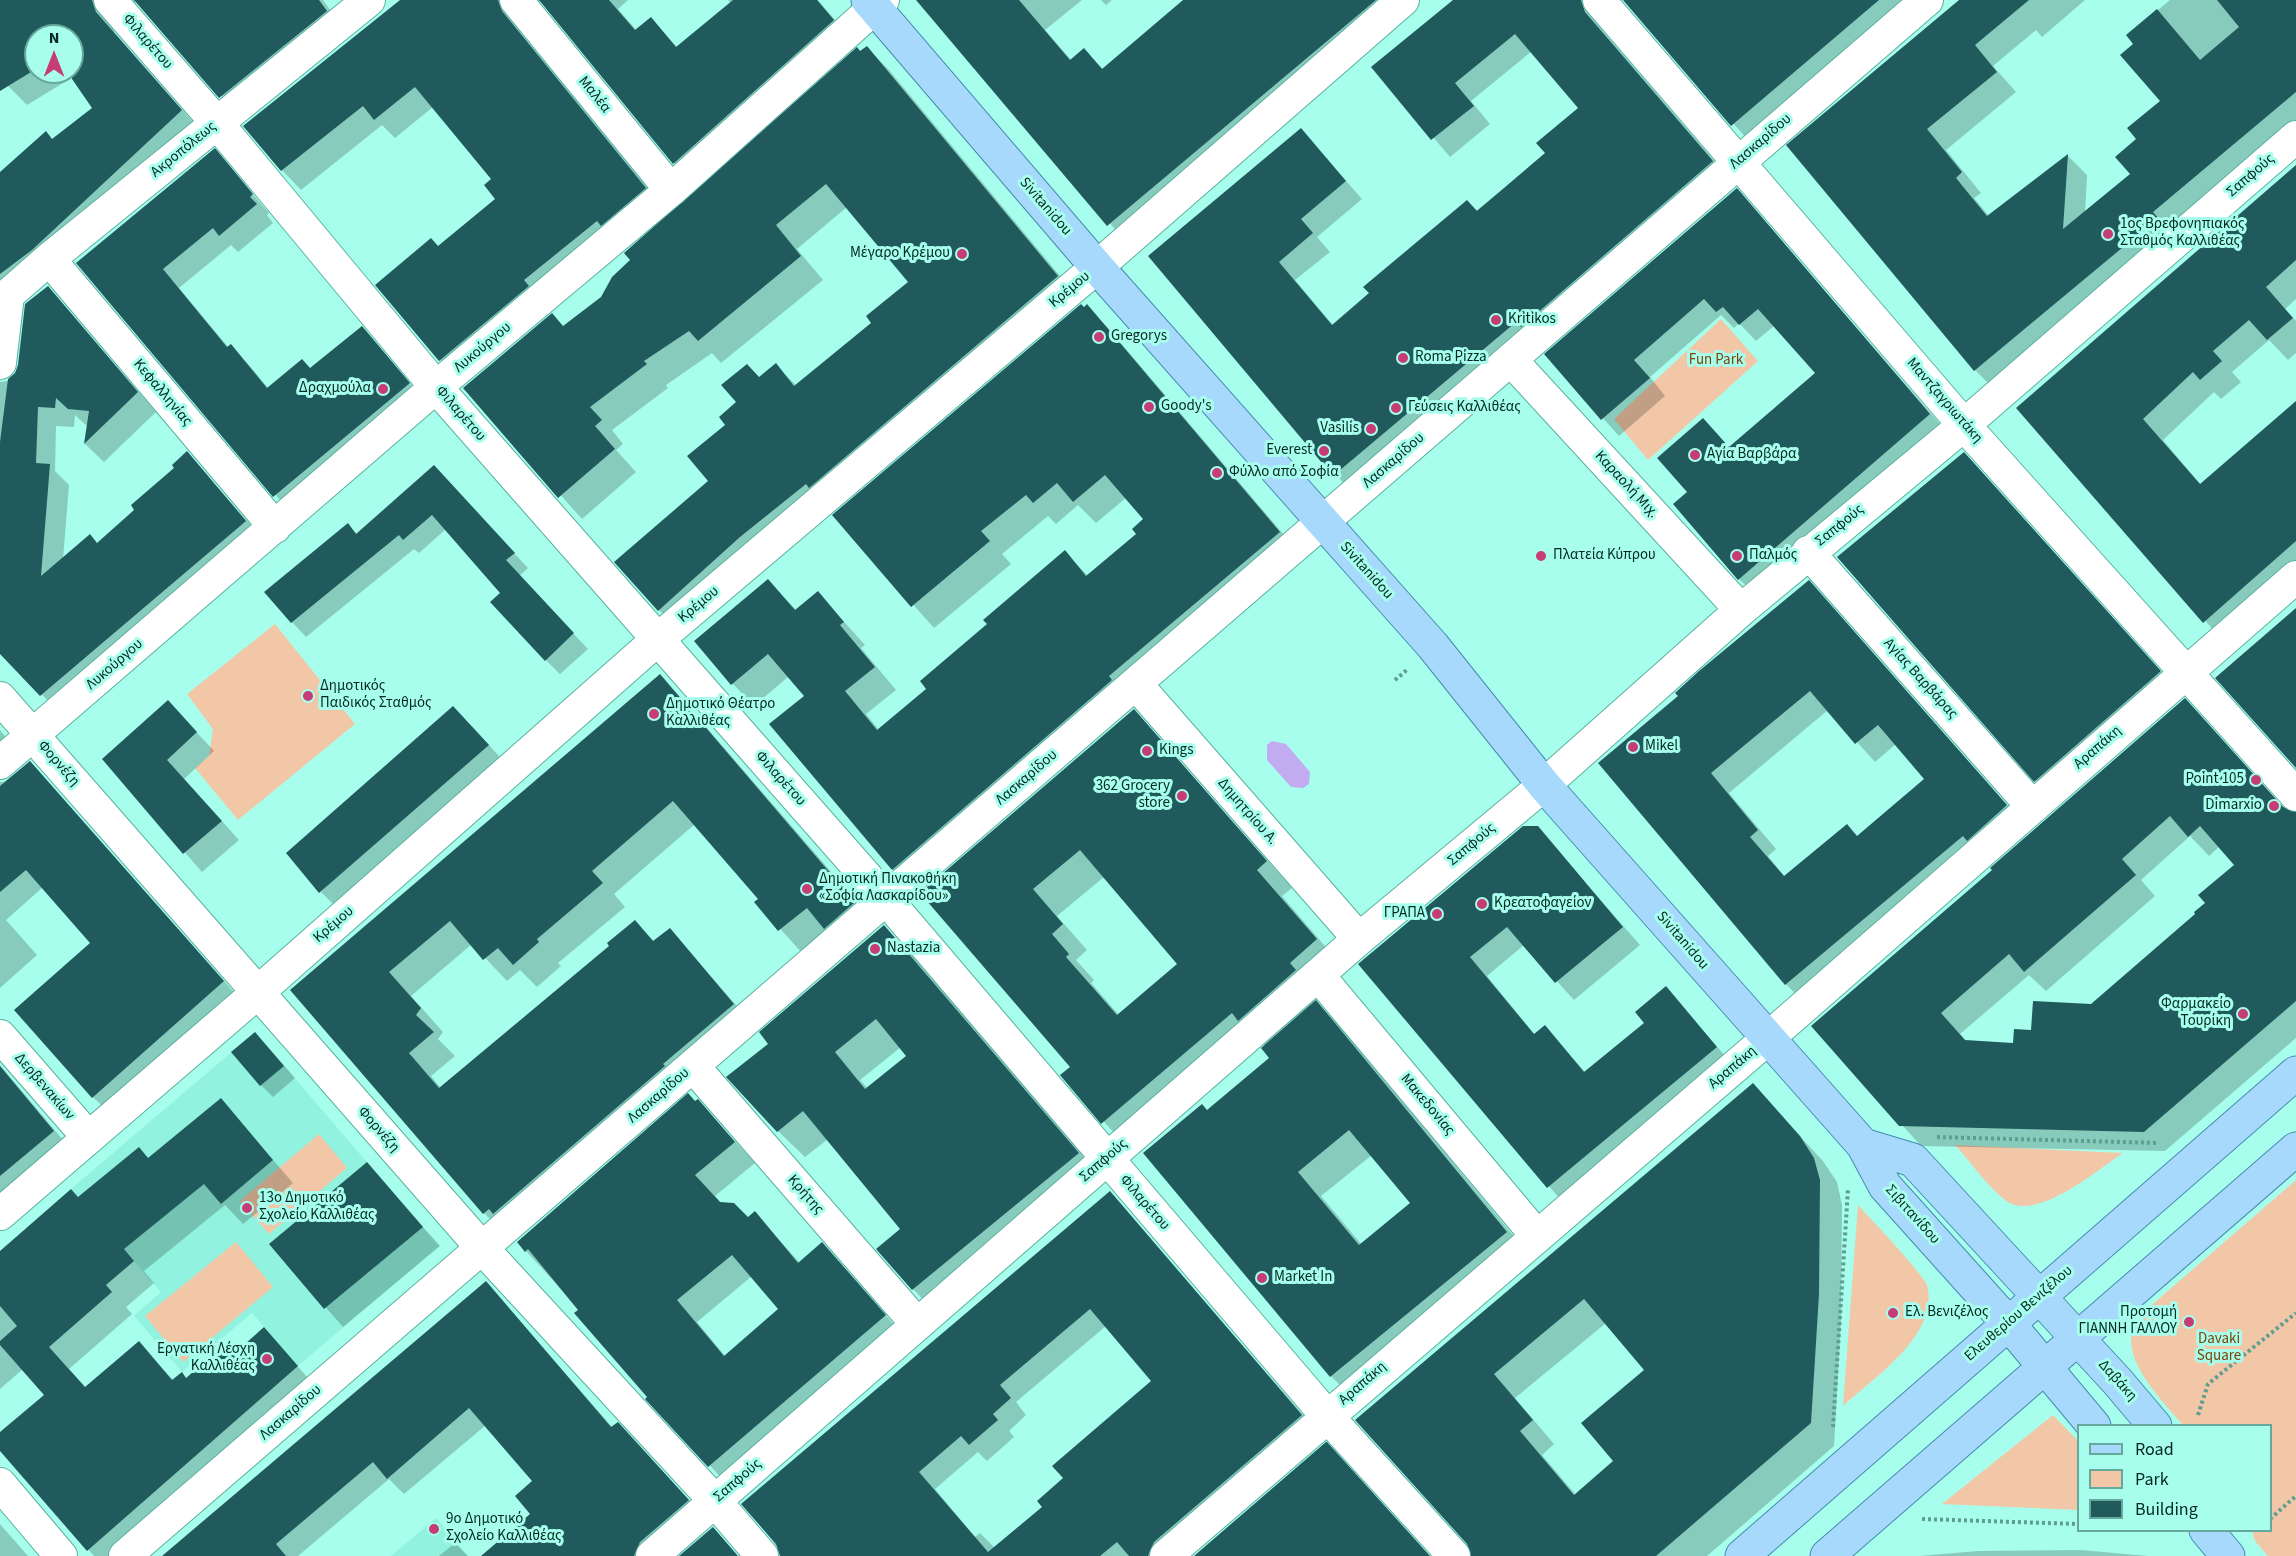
<!DOCTYPE html>
<meta charset="utf-8">
<style>
body{margin:0}
#map{position:relative;width:2296px;height:1556px;overflow:hidden;background:#a8feec;font-family:"Source Sans 3",sans-serif}
canvas{display:block}
.legend{position:absolute;left:2077px;top:1424px;width:195px;height:108px;box-sizing:border-box;background:#a8feec;border:2px solid #66a99c;margin:0;padding:8px 10px;list-style:none;font-size:18px;color:#032923}
.legend li{display:flex;align-items:center;gap:12px;height:30px}
.legend b{width:30px;border:2px solid #66a99c}
.north{position:absolute;left:24px;top:24px;width:60px;height:60px;box-sizing:border-box;background:#a8feec;border:2px solid #66a99c;border-radius:50%;rotate:0deg;font-size:16px;font-weight:700;line-height:24px;text-align:center;color:#032923}
.north::after{content:'';display:block;margin:auto;width:21px;height:27px;background:#c63c75;clip-path:polygon(50% 0,100% 100%,50% 72%,0 100%)}
</style>
<div id="map">
<canvas width="2296" height="1556"></canvas>
<ul class="legend">
<li><b style="height:8px;background:#a6d9fb"></b>Road</li>
<li><b style="height:16px;background:#f1c7a7"></b>Park</li>
<li><b style="height:16px;background:#215a5d"></b>Building</li>
</ul>
<div class="north">N</div>
</div>
<script>
const context = document.querySelector('canvas').getContext('2d');
context.lineJoin = 'round';
function fill(path, color) { context.fillStyle = color; context.fill(path, 'evenodd'); }
function stroke(path, color, width, dash) { context.strokeStyle = color; context.lineWidth = width; context.lineCap = dash ? 'butt' : 'round'; context.setLineDash(dash || []); context.stroke(path); }
function label(font, color, halo, rows, align = 'center') {
  context.font = font + ' "Source Sans 3",sans-serif'; context.lineWidth = 6; context.setLineDash([]); context.textBaseline = 'middle'; context.strokeStyle = halo; context.fillStyle = color; for (const [text, x, y, turn = 0] of rows) {
    context.save(); context.translate(x, y); context.rotate((+turn || 0) * Math.PI / 180); context.textAlign = isNaN(turn) ? turn : align; if (halo) context.strokeText(text, 0, 0); context.fillText(text, 0, 0); context.restore();
  }
}
const built = new Path2D(`
 M255,1032L439,1246L298,1366L252,1313L182,1372L134,1316L161,1292L71,1189Z
 M436,1518L468,1556H391Z`);
const green = new Path2D(`
 M1721,319L1758,361L1648,460L1614,419Z
 M275,624L355,724L238,820L195,768L209,756L213,729L187,694Z
 M319,1134L347,1168L269,1234L240,1201Z
 M1955,1145L2123,1153C2097,1170 2035,1224 2005,1200C1986,1185 1971,1162 1955,1145Z
 M2296,1180V1556H2268L2255,1541L2252,1531L2270,1530V1426L2183,1425C2164,1403 2134,1373 2131,1343C2130,1330 2140,1319 2147,1309Z
 M1858,1205C1869,1217 1924,1275 1927,1285C1940,1334 1875,1377 1843,1406Z
 M236,1242L273,1287L183,1362L145,1316Z
 M2053,1415L2078,1441V1510L1942,1504Z`);
const water = new Path2D(`
 M1272,741L1286,744L1310,772L1309,784L1303,788L1291,787L1267,760V745Z`);
const shadow = new Path2D(`
 M0,0H323L345,31L239,116L139,3L127,1L111,25L115,33L200,130L0,311V174L53,140L94,108L73,77L27,105L8,86L0,73ZM36,36H72V72H36Z
 M410,0H628L618,9L637,31L651,19L678,48L731,4L728,0H818L852,40L693,182L674,163L543,2L534,1L517,23L521,33L664,208L459,378L439,359L438,247L497,199L493,179L433,107L395,138L382,125L301,190L282,170Z
 M918,0H1082L1045,30L1072,61L1084,50L1103,69L1186,0H1384L1126,242Z
 M1101,0H1112L1106,5Z
 M1454,0H1594L1603,31L1730,179L1351,492L1150,256L1301,130L1362,199L1317,237L1330,252L1295,280L1333,325L1547,154L1580,108L1532,51L1471,101L1490,124L1450,157L1373,67Z
 M1655,0H1932L1757,150L1651,31Z
 M1962,0H2085L2042,37L2036,30L1993,66L2016,92L1946,150L1981,193L1974,198L1989,216L2068,156L2087,175L2085,213L2132,174L2139,140L2162,101L2135,44L2128,35L2170,0H2296V128L1995,390L1975,370L1788,145Z
 M867,48L889,70L1080,300L681,633L659,610L710,481L727,425L738,403L775,365L797,386L874,323L910,282L847,207L797,249L823,280L721,363L712,353L666,385L668,388L612,430L623,444L616,450L636,472L582,519L465,388L552,315L564,327L602,298Z
 M214,150L269,213L267,215L273,223L238,252L231,245L179,288L229,348L248,364L269,389L311,369L362,328L426,402L291,513L78,263Z
 M2296,167V299L2285,309L2296,321V353L2288,360L2269,340L2232,372L2241,382L2221,399L2214,392L2163,440L2201,485L2296,403V580L2224,642L2018,408Z
 M1737,190L1946,431L1756,595L1739,579L1730,448L1817,373L1775,325L1756,341L1739,323L1734,328L1721,315L1650,377L1665,396L1619,436L1546,355Z
 M48,288L156,412L104,462L85,444L88,427L75,415L74,427L56,426L55,471L69,485L63,559L98,544L136,510L187,453L265,541L61,714L0,652V382L7,381L15,375Z
 M1087,306L1109,329L1301,555L915,891L893,869L806,696L789,676L754,706L732,683L768,581L797,611L818,593L865,645L861,648L896,690L866,714L879,730L928,689L989,625L1065,552L1088,576L1138,534L1145,519L1127,497L1096,523L1078,505L1056,524L1048,516L1002,554L1011,564L934,628L834,515Z
 M1981,472L2177,690L2053,798L2036,781Z
 M448,482L528,568L519,576L588,649L560,674L546,660L502,593L446,529L419,553L414,549L306,637L292,622L348,525L358,535Z
 M1809,582L2025,825L1804,1003L1786,984L1680,696ZM1828,710L1875,762L1896,744L1926,780L1858,837L1785,877L1768,856L1776,849L1729,793Z
 M660,676L682,699L877,925L802,953L756,902L760,900L695,824L614,894L625,907L558,963L561,966L537,987L520,970L507,981L472,944L411,996L443,1032L438,1039L455,1056L431,1076L441,1088L611,946L635,922L655,942L670,930L756,1028L507,1236L484,1213L292,990Z
 M2185,700L2287,811L2296,814V1038L2165,1151L1921,1146L1813,1026L1994,871ZM2190,836L2209,856L2220,846L2236,865L2198,914L2091,1006L2032,1032L2015,1044L1967,1042L1960,1034L2029,975L2046,991L2155,896L2141,880Z
 M1134,711L1292,888L1282,896L1342,966L1315,1001L1340,1026L1530,1256L1355,1400L1331,1376L1145,1153L1207,1112L1272,1058L1266,1046L1258,1038L1128,1148L1062,1076L1073,1067L922,893ZM1104,877L1179,964L1119,1015L1091,983L1094,980L1076,960L1087,950L1057,916ZM1372,1155L1412,1203L1362,1245L1321,1196Z
 M186,721L214,751L184,779L239,840L202,872L104,760Z
 M472,726L506,764L339,910L321,892Z
 M0,730L20,754L0,776Z
 M30,763L241,1000L110,1114L93,1097L92,944L43,887L6,920L37,955L0,988V782H4Z
 M1537,828L1640,945L1574,1000L1524,945L1487,976L1535,1035L1545,1027L1586,1073L1646,1023L1666,988L1733,1065L1565,1205L1360,964Z
 M884,927L911,953L1104,1180L939,1316L913,1289L902,1229L828,1139L805,1157L778,1131L771,1044ZM901,1047L908,1056L868,1089L860,1080Z
 M267,1046L295,1078L273,1097L261,1085Z
 M0,1065L68,1146L0,1203Z
 M1752,1085L1823,1161L1837,1182L1842,1205L1841,1318L1834,1446L1707,1556H1473L1469,1543L1357,1420ZM1606,1323L1646,1370L1616,1462L1576,1495L1542,1455L1554,1444L1515,1398Z
 M221,1100L293,1183L243,1224L225,1205L144,1271L154,1283L126,1307L132,1314L69,1369L86,1388L139,1343L173,1380L182,1374L187,1379L237,1353L264,1329L318,1389L127,1556H94L0,1449V1434L46,1395L23,1369L0,1389V1253L79,1198L149,1159Z
 M698,1101L755,1163L715,1196L722,1204L748,1219L755,1213L800,1263L822,1244L905,1337L730,1487L647,1399L649,1397L580,1310L526,1251ZM752,1276L781,1310L726,1357L697,1322Z
 M367,1164L440,1246L343,1327L271,1245Z
 M1110,1193L1318,1432L1164,1556H781V1552L744,1504ZM1106,1326L1153,1382L1065,1478L1044,1507L995,1548L980,1533L975,1537L935,1489L978,1452L987,1461L1014,1437L1009,1431L1026,1415L1016,1402Z
 M486,1283L613,1428L634,1441L705,1517L660,1556H483L532,1514L534,1482L486,1425L404,1494L389,1479L298,1556H164Z
 M0,1524L28,1556H0Z
 M455,1543L468,1556H439Z
 M2081,1550L2148,1556H1919L1978,1551Z`);
const building = new Path2D(`
 M0,0H92L96,12L182,110L32,250L0,274V172L46,131L52,139L92,108L72,79V36H36V69L0,91Z
 M134,0H319L327,11L219,98Z
 M400,0H498L502,11L646,188L601,226L597,221L524,280L529,286L439,361L375,285L431,238L438,246L495,199L484,185L491,179L415,87L374,120L363,106L281,171L243,126Z
 M539,0H609L635,30L651,17L676,47L733,0H817L834,20L673,164Z
 M916,0H1019L1070,60L1084,48L1102,69L1183,0H1376L1107,226Z
 M1453,0H1581L1585,12L1713,161L1521,327L1516,322L1333,476L1148,256L1301,128L1346,181L1301,219L1313,233L1279,262L1332,325L1369,293L1363,287L1467,200L1477,211L1545,153L1536,143L1578,108L1515,34L1455,83L1474,106L1431,140L1371,67Z
 M1623,0H1879L1731,126Z
 M1959,0H2029L1975,45L1997,72L1927,129L1962,172L1956,178L1987,216L2068,154L2063,229L2130,174L2115,157L2136,139L2127,128L2160,101L2120,55L2133,44L2126,35L2157,9L2200,60L2239,27L2217,0H2296V92L2153,212L2158,218L1974,371L1786,145Z
 M867,46L1058,276L809,488L806,484L740,537L658,611L614,562L708,481L687,456L725,425L719,417L736,402L721,385L747,364L759,377L776,363L794,386L871,323L866,316L908,282L826,184L776,225L801,256L698,341L689,331L644,361L647,364L590,407L602,420L595,426L615,449L558,498L463,388L552,313L563,326L601,297L612,277L630,260L624,253L857,47L860,51Z
 M215,148L253,194L250,197L257,204L219,236L213,228L163,269L199,313L227,347L231,344L267,388L302,359L310,368L362,326L410,383L273,497L76,263Z
 M2296,165V260L2266,287L2293,318L2267,340L2249,320L2213,351L2222,361L2200,380L2193,372L2143,419L2200,484L2296,401V541L2203,623L2016,408Z
 M1737,188L1930,414L1738,580L1673,504L1687,492L1657,458L1703,418L1729,447L1815,373L1758,309L1739,325L1723,307L1716,312L1704,299L1634,360L1650,378L1601,420L1544,354Z
 M48,286L138,392L84,444L89,411L68,409L56,398L55,408L38,407L36,463L50,464L41,576L90,534L97,543L134,510L131,505L174,468L172,465L187,451L246,521L40,696L0,654V442L8,379L15,373L18,365L25,304Z
 M1081,304L1084,307L1087,304L1280,532L1109,676L1112,680L892,870L769,724L804,696L768,654L731,685L694,641L768,579L795,610L818,591L844,622L840,625L875,667L845,691L877,730L926,689L920,681L987,624L983,620L1065,550L1086,576L1136,534L1132,529L1143,519L1105,475L1073,502L1057,483L1033,503L1026,495L981,531L990,541L911,607L832,515Z
 M1964,452L2161,671L2034,782L1837,557Z
 M434,465L515,553L506,560L574,633L545,661L490,602L500,593L432,515L403,540L399,535L291,623L264,592L348,523L356,534Z
 M1809,580L2007,805L1967,841L1963,836L1785,985L1598,763L1678,696L1675,693L1699,671ZM1810,691L1855,744L1878,725L1924,779L1857,836L1847,824L1784,876L1750,837L1758,830L1711,773Z
 M2296,608V768L2215,678Z
 M660,674L855,902L824,929L807,908L778,931L754,902L758,899L673,801L592,871L603,883L537,939L539,942L513,965L498,948L483,960L450,921L389,972L421,1008L416,1015L434,1032L409,1053L439,1088L609,946L607,943L635,920L653,941L670,928L734,1004L663,1064L665,1066L493,1214L489,1209L483,1214L290,990Z
 M2185,698L2283,807L2296,812V1001L2144,1132L1899,1126L1811,1026L1992,870L1990,868ZM2170,816L2188,837L2200,826L2234,865L2198,895L2205,903L2194,912L2195,914L2091,1004L2033,1001L2031,1030L2014,1029L2013,1043L1965,1040L1941,1013L2009,954L2024,972L2136,875L2122,859Z
 M168,700L197,732L167,760L222,821L183,854L102,759Z
 M453,706L489,745L319,893L286,853Z
 M1134,709L1267,861L1257,870L1317,939L1290,963L1296,970L1238,1021L1232,1013L1101,1124L1060,1075L1070,1067L920,893ZM1080,850L1177,964L1117,1015L1066,957L1069,954L1052,934L1063,924L1033,889Z
 M30,761L224,981L92,1098L14,1010L90,943L26,870L0,892V786Z
 M1523,826H1538L1623,927L1555,983L1507,927L1470,957L1534,1034L1545,1025L1584,1072L1644,1023L1635,1012L1666,986L1717,1047L1547,1188L1358,964Z
 M884,925L1079,1153L912,1290L876,1249L900,1229L803,1111L777,1132L726,1077L768,1044L759,1032ZM876,1019L906,1056L865,1089L835,1052Z
 M1316,1000L1507,1232L1330,1377L1143,1153L1202,1104L1207,1110L1269,1058L1261,1048ZM1349,1130L1410,1203L1359,1245L1298,1172Z
 M255,1032L284,1066L260,1086L231,1052Z
 M0,1066L54,1131L0,1176Z
 M1753,1083L1800,1136L1814,1158L1820,1180L1819,1294L1811,1423L1656,1556H1471L1467,1544L1355,1420ZM1584,1299L1644,1370L1581,1423L1613,1461L1574,1495L1520,1431L1533,1420L1494,1374Z
 M688,1093L695,1101L698,1099L735,1142L695,1175L720,1202L734,1203L748,1217L755,1211L798,1263L822,1242L886,1315L708,1467L645,1399L647,1397L574,1313L578,1310L528,1249L525,1252L517,1242ZM732,1255L778,1309L724,1356L677,1300Z
 M221,1098L273,1160L221,1204L204,1184L124,1249L134,1261L106,1285L112,1292L49,1347L85,1387L139,1341L172,1380L182,1372L186,1378L228,1342L236,1352L264,1327L298,1366L87,1551L0,1451V1432L44,1395L0,1345V1341L17,1326L0,1306V1251L71,1189L78,1197L139,1147L148,1158Z
 M367,1162L423,1227L324,1309L269,1244Z
 M1110,1191L1302,1415L1154,1542L1148,1556H1129L1117,1542L1100,1556H780L776,1544L741,1504ZM1090,1309L1151,1381L1052,1466L1063,1478L1037,1501L1042,1507L988,1552L919,1472L961,1436L969,1445L998,1420L993,1414L1011,1398L1000,1385Z
 M486,1281L611,1427L618,1422L689,1500L640,1542L634,1556H481L530,1514L515,1496L532,1481L469,1408L387,1479L373,1462L276,1544L286,1556H162Z
 M1327,1442L1430,1556H1194L1326,1442Z
 M713,1527L738,1556H679Z`);
const path = new Path2D(`
 M1395,680L1408,669
 M1937,1137L2159,1143
 M2198,1415L2208,1384L2296,1313
 M1833,1427L1848,1189
 M1922,1519L2078,1524
 M2270,1519L2296,1496`);
const minor = new Path2D(`
 M110,0L217,123L436,387L886,899L1327,1416L1454,1556
 M516,0L671,190
 M1599,0L1964,425L2296,795
 M49,259L275,527
 M0,302L49,259L369,0
 M1511,360L1741,610
 M0,363L8,295
 M1808,552L2032,806
 M1136,684L1359,939
 M0,698L482,1248L715,1501L762,1556
 M0,763L436,387L671,190L883,0
 M1318,975L1536,1235
 M0,1036L88,1137
 M693,1066L917,1324
 M0,1214L257,993L657,640L1097,267L1403,0
 M0,1484L61,1556
 M125,1556L1927,0
 M652,1556L1359,939L1544,785L1741,610L1964,425L2296,137
 M1166,1556L1767,1039L2296,577`);
const major = new Path2D(`
 M868,0L1097,267L1433,646L1544,785L1863,1145L1885,1186L2008,1323L2094,1426
 M1863,1145L1913,1160L2117,1381L2155,1426
 M2206,1530L2228,1556
 M1742,1556L2296,1073
 M1827,1556L2296,1149`);
const markers = [
 [2108,234,6,"#c63c75"],
 [962,254,6,"#c63c75"],
 [1496,320,6,"#c63c75"],
 [1099,337,6,"#c63c75"],
 [1403,358,6,"#c63c75"],
 [383,389,6,"#c63c75"],
 [1149,407,6,"#c63c75"],
 [1396,408,6,"#c63c75"],
 [1371,429,6,"#c63c75"],
 [1324,451,6,"#c63c75"],
 [1695,455,6,"#c63c75"],
 [1217,473,6,"#c63c75"],
 [1541,556,6,"#c63c75"],
 [1737,556,6,"#c63c75"],
 [308,696,6,"#c63c75"],
 [654,714,6,"#c63c75"],
 [1633,747,6,"#c63c75"],
 [1147,751,6,"#c63c75"],
 [2256,780,6,"#c63c75"],
 [1182,796,6,"#c63c75"],
 [2274,806,6,"#c63c75"],
 [807,889,6,"#c63c75"],
 [1482,904,6,"#c63c75"],
 [1437,914,6,"#c63c75"],
 [875,949,6,"#c63c75"],
 [2243,1014,6,"#c63c75"],
 [247,1208,6,"#c63c75"],
 [1262,1278,6,"#c63c75"],
 [1893,1313,6,"#c63c75"],
 [2189,1322,6,"#c63c75"],
 [267,1359,6,"#c63c75"],
 [434,1529,6,"#c63c75"]
];
const streetNames = [
 ["Φιλαρέτου",147,42,49],
 ["Μαλέα",594,95,51],
 ["Λασκαρίδου",1761,142,-41],
 ["Ακροπόλεως",184,150,-39],
 ["Σαπφούς",2251,176,-41],
 ["Sivitanidou",1045,207,49],
 ["Κρέμου",1070,290,-40],
 ["Λυκούργου",483,348,-40],
 ["Κεφαλληνίας",162,393,50],
 ["Μαντζαγριωτάκη",1944,401,49],
 ["Φιλαρέτου",460,414,49],
 ["Λασκαρίδου",1394,461,-41],
 ["Καραολή Μιχ.",1626,485,47],
 ["Σαπφούς",1840,526,-39],
 ["Sivitanidou",1366,571,48],
 ["Κρέμου",699,605,-40],
 ["Λυκούργου",115,665,-41],
 ["Αγίας Βαρβάρας",1920,679,48],
 ["Αραπάκη",2098,748,-41],
 ["Φορνέζη",58,764,49],
 ["Λασκαρίδου",1027,778,-41],
 ["Φιλαρέτου",780,779,48],
 ["Δημητρίου Α.",1247,812,49],
 ["Σαπφούς",1472,845,-40],
 ["Κρέμου",334,925,-41],
 ["Sivitanidou",1682,941,49],
 ["Αραπάκη",1733,1068,-40],
 ["Δερβενακίων",44,1087,49],
 ["Λασκαρίδου",659,1096,-41],
 ["Μακεδονίας",1427,1105,50],
 ["Φορνέζη",378,1130,49],
 ["Σαπφούς",1104,1161,-41],
 ["Κρήτης",805,1195,49],
 ["Φιλαρέτου",1144,1203,49],
 ["Σιβιτανίδου",1912,1215,48],
 ["Ελευθερίου Βενιζέλου",2019,1314,-41],
 ["Δαβάκη",2117,1381,48],
 ["Αραπάκη",1363,1384,-41],
 ["Λασκαρίδου",291,1413,-41],
 ["Σαπφούς",738,1481,-41]
];
const poiNames = [
 ["1ος Βρεφονηπιακός",2120,225],
 ["Σταθμός Καλλιθέας",2120,242],
 ["Μέγαρο Κρέμου",950,254,"right"],
 ["Kritikos",1508,320],
 ["Gregorys",1111,337],
 ["Roma Pizza",1415,358],
 ["Δραχμούλα",371,389,"right"],
 ["Goody's",1161,407],
 ["Γεύσεις Καλλιθέας",1408,408],
 ["Vasilis",1359,429,"right"],
 ["Everest",1312,451,"right"],
 ["Αγία Βαρβάρα",1707,455],
 ["Φύλλο από Σοφία",1229,473],
 ["Πλατεία Κύπρου",1553,556],
 ["Παλμός",1749,556],
 ["Δημοτικός",320,687],
 ["Παιδικός Σταθμός",320,704],
 ["Δημοτικό Θέατρο",666,705],
 ["Καλλιθέας",666,722],
 ["Mikel",1645,747],
 ["Kings",1159,751],
 ["Point 105",2244,780,"right"],
 ["362 Grocery",1170,787,"right"],
 ["store",1170,804,"right"],
 ["Dimarxio",2262,806,"right"],
 ["Δημοτική Πινακοθήκη",819,880],
 ["«Σοφία Λασκαρίδου»",819,897],
 ["Κρεατοφαγείον",1494,904],
 ["ΓΡΑΠΑ",1425,914,"right"],
 ["Nastazia",887,949],
 ["Φαρμακείο",2231,1005,"right"],
 ["Τουρίκη",2231,1022,"right"],
 ["13ο Δημοτικό",259,1199],
 ["Σχολείο Καλλιθέας",259,1216],
 ["Market In",1274,1278],
 ["Ελ. Βενιζέλος",1905,1313],
 ["Προτομή",2177,1313,"right"],
 ["ΓΙΑΝΝΗ ΓΑΛΛΟΥ",2177,1330,"right"],
 ["Εργατική Λέσχη",255,1350,"right"],
 ["Καλλιθέας",255,1367,"right"],
 ["9ο Δημοτικό",446,1520],
 ["Σχολείο Καλλιθέας",446,1537]
];
const parkNames = [
 ["Fun Park",1716,361],
 ["Davaki",2219,1340],
 ["Square",2219,1357]
];
fill(built, '#91f3df');
fill(green, '#f1c7a7');
fill(water, '#c2abef');
fill(shadow, '#0003');
fill(building, '#215a5d');
stroke(minor, '#5bb1a0', 34);
stroke(major, '#468bae', 35);
stroke(path, '#5d9e91', 4, [3, 3]);
stroke(minor, '#fff', 32);
stroke(major, '#a6d9fb', 33);
for (const [x, y, r, color] of markers) { const dot = new Path2D(); dot.arc(x, y, r, 0, 2 * Math.PI); context.fillStyle = color; context.fill(dot); stroke(dot, '#a8feec', 2); }
label('15px', '#032923', '#a8feec', streetNames);
label('15px', '#032923', '#a8feec', poiNames, 'left');
label('15px', '#7c4304', '#a8feec', parkNames);
</script>
